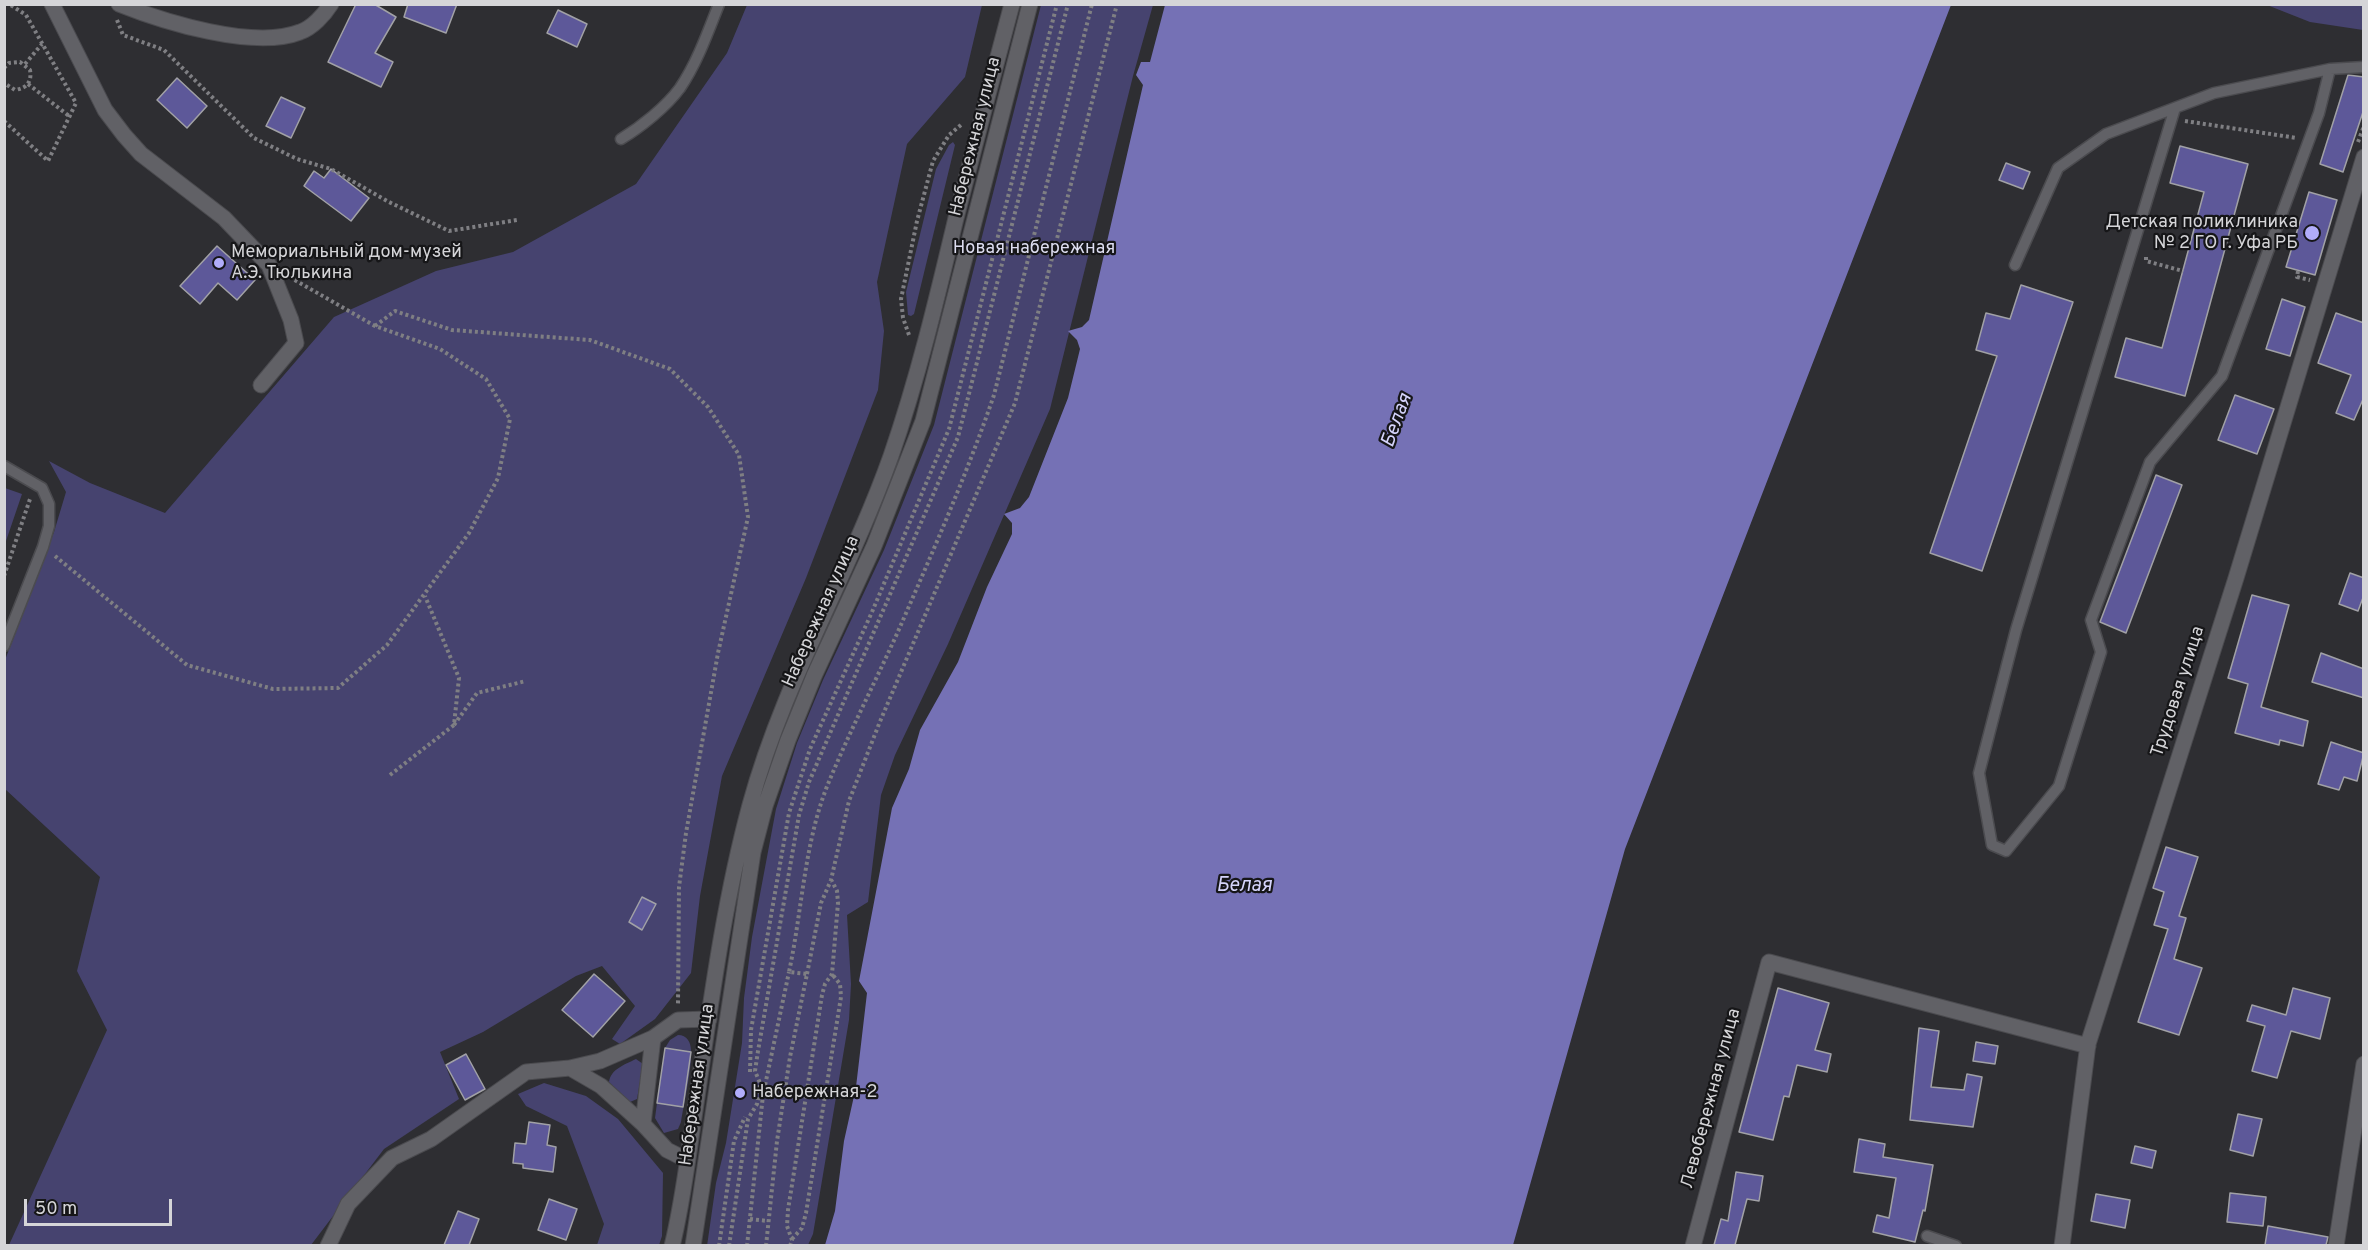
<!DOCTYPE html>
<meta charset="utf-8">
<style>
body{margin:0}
#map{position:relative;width:2368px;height:1250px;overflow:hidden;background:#2e2e32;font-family:Overpass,sans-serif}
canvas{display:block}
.frame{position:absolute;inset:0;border:6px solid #d5d5d8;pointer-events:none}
.scale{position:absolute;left:24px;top:1199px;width:148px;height:27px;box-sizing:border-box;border:3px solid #d5d5d8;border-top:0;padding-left:8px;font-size:18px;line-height:21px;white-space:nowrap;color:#d5d5d8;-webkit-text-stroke:4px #161618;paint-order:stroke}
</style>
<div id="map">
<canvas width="2368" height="1250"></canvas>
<div class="frame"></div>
<div class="scale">50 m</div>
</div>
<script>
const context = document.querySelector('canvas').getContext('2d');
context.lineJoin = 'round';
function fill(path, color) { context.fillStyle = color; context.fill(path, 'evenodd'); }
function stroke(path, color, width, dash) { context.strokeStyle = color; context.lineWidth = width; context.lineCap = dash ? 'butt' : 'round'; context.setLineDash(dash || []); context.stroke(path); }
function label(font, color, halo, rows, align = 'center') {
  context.font = font + ' Overpass,sans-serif'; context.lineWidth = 4.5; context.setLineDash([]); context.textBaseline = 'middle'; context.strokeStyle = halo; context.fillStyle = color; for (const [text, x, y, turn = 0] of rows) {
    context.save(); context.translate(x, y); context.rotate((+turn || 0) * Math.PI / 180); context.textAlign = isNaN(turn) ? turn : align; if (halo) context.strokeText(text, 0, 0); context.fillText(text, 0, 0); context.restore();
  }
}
const green = new Path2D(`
 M747,5H982L965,77L907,144L877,282L884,331L878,390L806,578L722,776L700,896L691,973L655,1019L620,1044L612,1039L635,1006L602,966L576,976L483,1032L440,1052L459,1099L384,1149L311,1245H9L107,1030L77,971L100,877L5,789V660L54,532L66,492L49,461L90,483L165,513L334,317L436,271L513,252L636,184L727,53Z
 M1041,5H1153L1133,76L1050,409L948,644L895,755L881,795L868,902L847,915L851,984L849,1020L813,1234L808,1245L707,1246L716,1183L726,1143L742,1043L744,998L752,937L776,809L797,743L823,680L884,550L934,425Z
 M2267,5H2363V30L2310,22Z
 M953,142L955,145L914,314L911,316L908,315L906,292L936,169L949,145Z
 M5,488L22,494L5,544L4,488Z
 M678,1035C687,1035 691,1042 691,1051C692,1068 684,1103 681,1122L678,1129L664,1133L655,1118L657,1103L665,1048L670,1040Z
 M636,1059L643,1064L637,1099L630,1102L609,1082C611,1069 624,1065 636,1059Z
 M544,1083L586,1096L618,1119L663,1173L662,1236L659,1245H597L604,1224L567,1126L526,1106L518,1094Z`);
const water = new Path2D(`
 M1165,5H1951L1625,849L1513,1245H825L835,1211L844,1141L856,1087L867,993L859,981L892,808L909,769L920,730L958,662L987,587L1012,534V523L1004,514L1020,508L1029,497L1068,398L1080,349L1077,340L1068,331L1082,327L1089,320L1143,85L1136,75L1141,62H1150Z`);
const building = new Path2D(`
 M356,4H374L396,17L375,53L393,62L381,87L328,62Z
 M408,4H457L446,33L404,17Z
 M558,10L587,24L577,47L547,33Z
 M2348,75L2364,77V109L2343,172L2320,164Z
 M177,78L207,106L187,128L157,100Z
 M281,97L305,108L291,138L266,126Z
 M2180,146L2248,164L2185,396L2115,377L2126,338L2162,348L2204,192L2170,183Z
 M2006,163L2030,172L2023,189L1999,180Z
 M331,169L369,198L351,221L304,186L314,171L324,178Z
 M2309,192L2337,200L2315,275L2286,267Z
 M217,246L255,280L237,300L218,283L200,304L180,286Z
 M2021,285L2073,302L1982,571L1930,553L1997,356L1976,350L1986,313L2010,319Z
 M2282,299L2305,307L2290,356L2266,349Z
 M2336,313L2364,323V397L2354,420L2336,413L2351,375L2318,363Z
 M2235,395L2274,409L2257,454L2218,440Z
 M2156,475L2182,485L2126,633L2100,622Z
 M2350,573L2364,578V595L2358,611L2339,604Z
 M2252,595L2289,605L2261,707L2308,721L2303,746L2280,740L2279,745L2235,733L2248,684L2228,678Z
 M2321,653L2364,669V698L2312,682Z
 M2331,742L2364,753L2357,781L2344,777L2339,790L2318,784Z
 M2166,847L2198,857L2179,916L2186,918L2174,959L2202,968L2179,1035L2138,1022L2168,929L2154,925L2164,892L2153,888Z
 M642,897L656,904L642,930L629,922Z
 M594,974L625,1001L593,1037L562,1010Z
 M1778,988L1829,1003L1815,1050L1831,1054L1827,1072L1797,1065L1789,1097L1784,1096L1773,1140L1739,1132Z
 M2293,988L2330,998L2320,1039L2291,1031L2277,1078L2252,1071L2265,1026L2247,1021L2252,1005L2286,1015Z
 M1919,1028L1939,1031L1931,1087L1964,1090L1967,1074L1982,1077L1973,1127L1910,1120Z
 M1976,1042L1998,1046L1995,1064L1973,1061Z
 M665,1048L691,1052L683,1107L657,1103Z
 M466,1054L485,1089L465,1100L446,1065Z
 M2238,1114L2262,1119L2253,1156L2230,1150Z
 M529,1122L550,1125L547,1145L556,1147L553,1172L523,1168V1164L513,1163L515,1143L526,1144Z
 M1859,1139L1885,1144L1883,1157L1933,1165L1925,1211L1923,1210L1915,1242L1873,1232L1877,1215L1889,1218L1896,1178L1854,1172Z
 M2135,1146L2156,1151L2152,1168L2131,1163Z
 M1736,1172L1763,1176L1759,1201L1747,1199L1735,1245H1714L1721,1219L1728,1221Z
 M2230,1193L2266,1197L2263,1226L2227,1222Z
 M2096,1194L2130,1200L2125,1228L2091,1221Z
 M549,1199L577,1209L566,1240L538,1230Z
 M458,1211L479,1219L469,1245H444Z
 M2268,1226L2328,1237L2326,1245H2265Z`);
const path = new Path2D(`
 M117,20L123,35L164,50L254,138L297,159L331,169L389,202L449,231L517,220
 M25,64L42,44
 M4,68L9,63L20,62L30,70C32,82 27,88 15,90L4,83
 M28,84L69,116
 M4,121L48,161L76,103L26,15L9,4
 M2185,121L2297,138
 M2358,142L2364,126
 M2146,257V261L2183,271
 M2298,271L2297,277L2310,280
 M375,326L395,311L452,330L590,340L670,369L708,407L739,455L748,517L718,653L686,833L679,887L678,1005
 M909,335L903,318L901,299L917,221L933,161L949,135L962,124
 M55,556L187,665L273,689L338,688L387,645L469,533L498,478L510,419L486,379L440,349L375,326L293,279
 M4,576L30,499
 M454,725L477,693L526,681
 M390,775L454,725L459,678L425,596
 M807,974L821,903L831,880L849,801L879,724L1015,403L1117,4
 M750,1072L751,1030L789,813L810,749L872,612L949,429L1057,4
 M750,1219L768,1221
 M792,1239L802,1228L806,1213L841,997L840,984L832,974
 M719,1246L734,1141L745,1117
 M729,1246L748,1119L757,1104L759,1094L760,1083L755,1071L758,1051L799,815L809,782L958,437L1068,4
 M747,1246L763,1095L789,972
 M766,1246L777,1141L790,1057L807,974L789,972C802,911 804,847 826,789C848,734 876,681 900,627C933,551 967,474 994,395L1092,4
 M790,1246L792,1240L787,1226L788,1210L822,995L825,984L832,974L838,903L837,891L832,881`);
const lane = new Path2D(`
 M2175,108L2016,630L1979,773L1992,845L2006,851L2059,786L2101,652L2091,620L2150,462L2222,376L2319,113L2330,69
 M621,139C641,127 666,107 680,88C697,63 708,32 719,4
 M2015,265L2058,168L2106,134L2214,93L2330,69L2364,67
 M4,466L42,488L49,504V526L43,547L4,646
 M1927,1236L1956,1246`);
const street = new Path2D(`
 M52,4L105,110L124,135L141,154L224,218L269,265L291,320L296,343L261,385
 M119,4C164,22 254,50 300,32C312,28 324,15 331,4
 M570,1068L601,1086L643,1124L667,1150L687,1160
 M643,1124L653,1038
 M328,1246L348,1204L392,1158L431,1139L526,1072L570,1068L600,1061L653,1038L678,1020L709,1019
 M1693,1246L1769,962L2088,1046
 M2062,1246L2088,1044L2236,578L2364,157
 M2336,1246L2364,1064`);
const secondary = new Path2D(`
 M672,1246C682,1206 687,1164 693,1124C709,1017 722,909 750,805C783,683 849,574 891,456C918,378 937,298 956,218C974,147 993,75 1012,4
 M693,1246L753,852L765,806L788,740L814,676L874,546L923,421L1030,4`);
const markers = [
 [2312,233,8,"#b1adfa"],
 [219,263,6,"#b1adfa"],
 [740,1093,6,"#b1adfa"]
];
const streetNames = [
 ["Набережная улица",976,137,-76],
 ["Набережная улица",822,612,-66],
 ["Трудовая улица",2179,692,-72],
 ["Набережная улица",698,1085,-82],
 ["Левобережная улица",1712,1099,-75]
];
const poiNames = [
 ["Детская поликлиника",2298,223,"right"],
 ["№ 2 ГО г. Уфа РБ",2298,244,"right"],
 ["Мемориальный дом-музей",231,253],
 ["А.Э. Тюлькина",231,274],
 ["Набережная-2",752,1093]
];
const parkNames = [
 ["Новая набережная",1034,249]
];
const waterNames = [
 ["Белая",1398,421,-70],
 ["Белая",1244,887]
];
fill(green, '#46436f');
fill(water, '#7571b5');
fill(building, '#5d5899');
stroke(building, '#a1a1a6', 1.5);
stroke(lane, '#4b4b4f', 13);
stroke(street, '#4b4b4f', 17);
stroke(secondary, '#4b4b4f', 17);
stroke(path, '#7f7f83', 4, [3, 3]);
stroke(lane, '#616166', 10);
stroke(street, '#616166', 15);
stroke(secondary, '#616166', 15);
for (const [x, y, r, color] of markers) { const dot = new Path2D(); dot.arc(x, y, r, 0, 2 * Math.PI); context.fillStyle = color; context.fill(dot); stroke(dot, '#161618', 2); }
label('18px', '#d5d5d8', '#161618', streetNames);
label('18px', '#d5d5d8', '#161618', poiNames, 'left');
label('18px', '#ddddf0', '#161618', parkNames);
label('italic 20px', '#d5d4fb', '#161618', waterNames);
</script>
